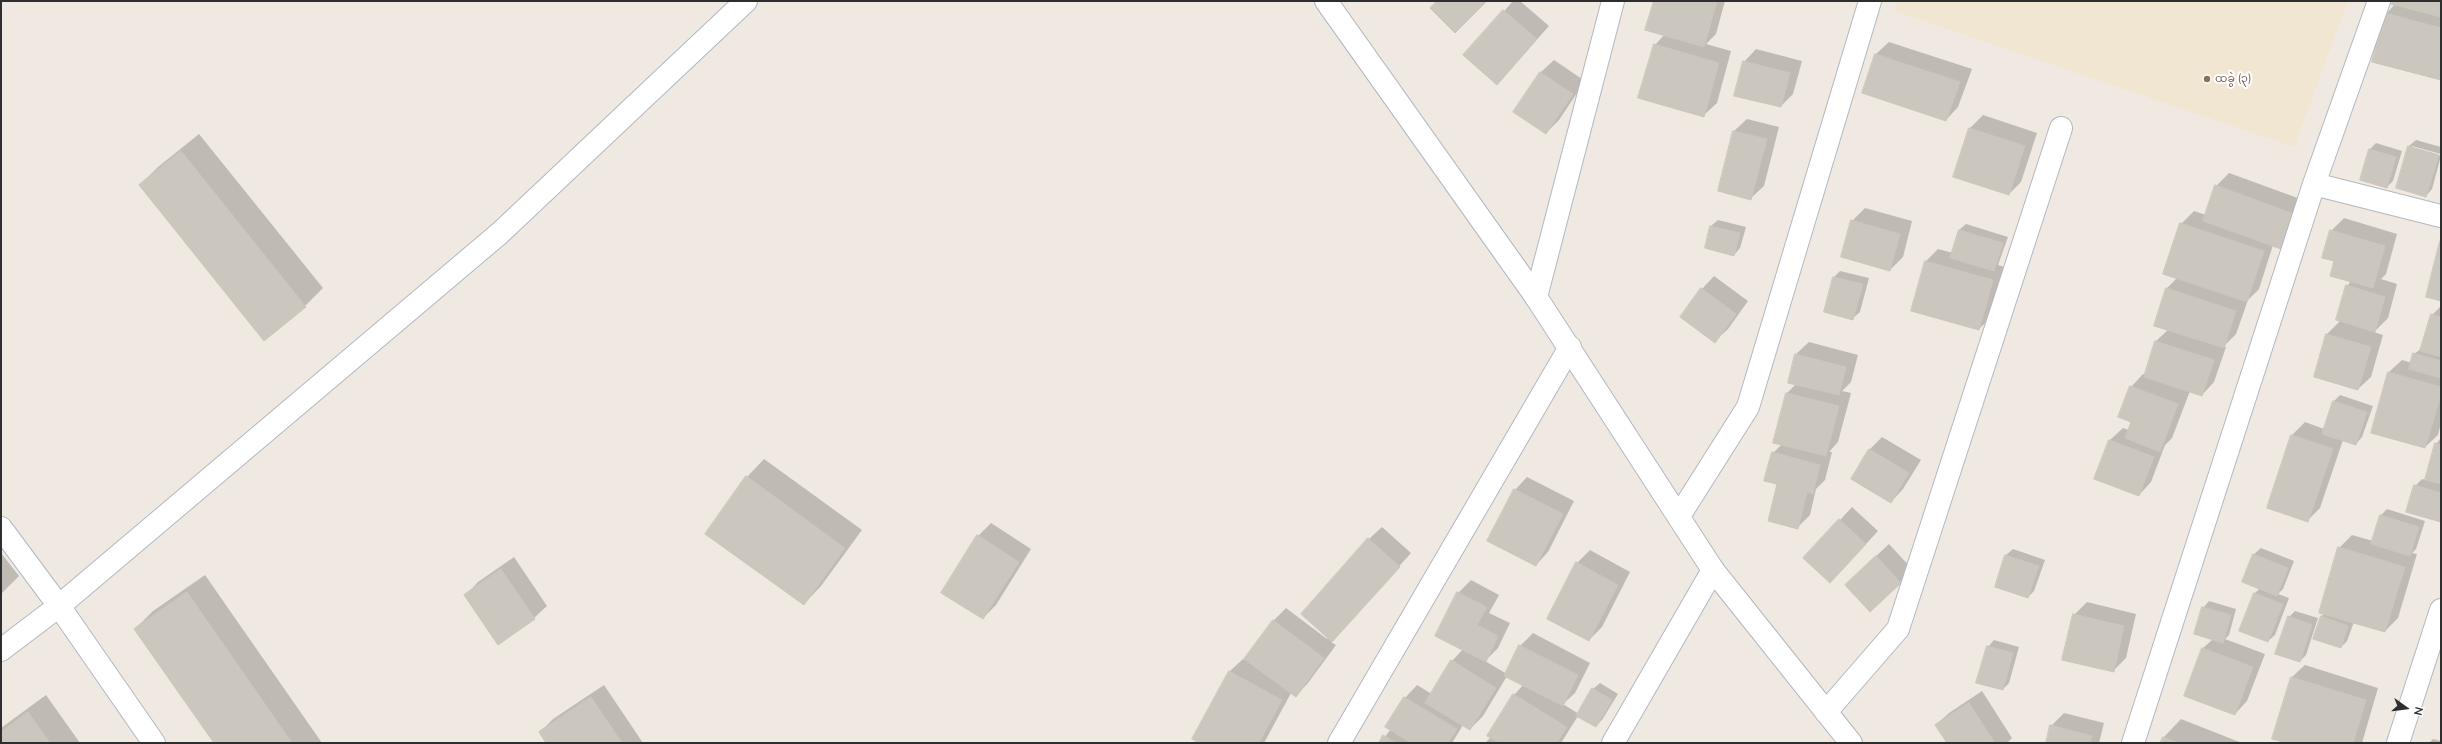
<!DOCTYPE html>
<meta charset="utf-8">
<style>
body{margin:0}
#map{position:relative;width:2442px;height:744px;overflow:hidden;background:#efe9e1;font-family:"Nunito Sans",sans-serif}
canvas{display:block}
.frame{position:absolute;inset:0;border:2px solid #2e2e2e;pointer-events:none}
.north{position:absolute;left:2386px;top:688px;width:40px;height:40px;-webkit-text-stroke:3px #fff;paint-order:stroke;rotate:104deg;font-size:11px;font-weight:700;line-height:16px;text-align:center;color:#2e2e2e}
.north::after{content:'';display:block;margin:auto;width:14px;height:18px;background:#2e2e2e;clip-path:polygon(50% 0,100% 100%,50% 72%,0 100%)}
</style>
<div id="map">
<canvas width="2442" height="744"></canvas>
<div class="frame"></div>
<div class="north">N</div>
</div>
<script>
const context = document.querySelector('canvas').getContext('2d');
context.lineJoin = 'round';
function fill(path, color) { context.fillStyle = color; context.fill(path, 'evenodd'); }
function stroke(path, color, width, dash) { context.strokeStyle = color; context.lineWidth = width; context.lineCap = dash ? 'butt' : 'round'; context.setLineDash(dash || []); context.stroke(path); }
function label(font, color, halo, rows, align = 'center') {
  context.font = font + ' "Nunito Sans","Noto Sans Myanmar",sans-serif'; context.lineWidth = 4; context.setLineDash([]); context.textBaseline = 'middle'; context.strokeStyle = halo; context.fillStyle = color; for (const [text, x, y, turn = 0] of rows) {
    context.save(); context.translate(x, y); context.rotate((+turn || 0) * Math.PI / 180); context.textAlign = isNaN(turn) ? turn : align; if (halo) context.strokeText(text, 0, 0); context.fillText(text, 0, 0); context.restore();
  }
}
const education = new Path2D(`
 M1898,1H2348L2294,147L1895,11Z`);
const shadow = new Path2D(`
 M1513,1H1520L1549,26L1509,71L1465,55Z
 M1655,1H1725L1716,34L1706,44L1731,51L1717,103L1704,115L1655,45L1664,35Z
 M2393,1H2441V79L2386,14L2395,4Z
 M1889,42L1972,69L1958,107L1946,120L1863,93L1876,54Z
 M1756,49L1802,61L1793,94L1781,106L1744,62Z
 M1554,60L1585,81L1559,120L1546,133L1515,112L1541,72Z
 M1983,115L2037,133L2021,182L2009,194L1954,177L1970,128Z
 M1747,119L1779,127L1764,186L1751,198L1719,190L1734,131Z
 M199,134L323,288L305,306L140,185L158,167Z
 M2416,140L2441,147V154L2412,146V148L2441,156L2432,189L2426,196L2409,146Z
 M2376,143L2402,151L2393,181L2387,187L2370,149Z
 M2229,173L2306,201L2293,235L2281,248L2273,245L2259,289L2248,300L2236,334L2224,346L2226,347L2214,382L2202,395L2190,391L2172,438L2165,445L2151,482L2139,495L2096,478L2110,440L2123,428L2129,430L2132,422L2131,387L2143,374L2146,375L2156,341L2169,329L2167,288L2177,278L2181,224L2194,211L2206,215L2216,186Z
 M1865,208L1912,221L1903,257L1890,270L1852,221Z
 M2344,218L2397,234L2386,274L2381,279L2397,284L2388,318L2374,332L2383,335L2371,377L2358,389L2326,335L2340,321L2347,286L2351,281L2335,261L2331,231Z
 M1718,220L1746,227L1740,248L1734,255L1711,226Z
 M1966,224L2008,237L1998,265L2005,267L1992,316L1979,329L1926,261L1938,249L1953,253L1959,230Z
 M1840,271L1869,278L1860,312L1853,318L1834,277Z
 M1714,276L1748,301L1728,329L1715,341L1702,289Z
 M2441,306V423L2438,435L2425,447L2372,432L2389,372L2402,360L2412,363L2414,354L2422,348L2432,315Z
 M1809,342L1858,355L1851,382L1842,391L1851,393L1838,442L1829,452H1832L1825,480L1816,489L1810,515L1797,528L1778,484L1773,453L1782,444L1774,442L1787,393L1796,384V354Z
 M2340,395L2373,406L2362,437L2356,444L2343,440L2320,508L2307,521L2268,508L2292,435L2305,422L2324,429L2334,401Z
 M1882,437L1921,460L1903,489L1891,502L1852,479L1870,449Z
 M2441,438V521L2415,486L2422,479L2426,480L2436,444Z
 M764,459L862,530L821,586L804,604L747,477Z
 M1527,477L1574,501L1548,552L1536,565L1515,490Z
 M1852,507L1878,531L1843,569L1805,558Z
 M2387,509L2425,521L2416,549L2412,553L2417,554L2398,618L2385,631L2354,622L2347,641L2341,647L2321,617L2325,613L2339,548L2352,535L2373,541L2381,515Z
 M991,523L1031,549L996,605L983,618L943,593L978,536Z
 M1382,527L1411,553L1331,642L1336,645L1308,683L1296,696L1291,693L1264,743H1201L1193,739L1230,671L1243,659L1244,660L1273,621L1286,608L1327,639L1369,539Z
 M1889,544L1913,570L1900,582L1859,572Z
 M2261,548L2294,561L2283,589L2278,594L2289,598L2275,635L2268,641L2255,593L2260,588L2243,582L2254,554Z
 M2013,549L2045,560L2034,591L2028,597L1996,586L2006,555Z
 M1590,550L1630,572L1602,627L1589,640L1577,563Z
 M1,553L19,576L1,594Z
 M514,557L547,606L534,618L466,595L478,582Z
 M205,575L322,743H215L135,629L153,611Z
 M1471,580L1499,595L1489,613L1510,623L1498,648L1485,661L1507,674L1520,646L1533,633L1590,663L1575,693L1563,704L1579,714L1593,689L1600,683L1618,694L1602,720L1596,726L1578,716L1561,743H1485L1491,737L1514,695L1523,685L1507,676L1483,716L1470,729L1463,725L1452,743H1380L1391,729L1405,698L1417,685L1432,694L1452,661L1463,649L1437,635L1458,593Z
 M2209,601L2236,609L2229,635L2225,639L2265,654L2247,701L2235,714L2185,695L2203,648L2213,639L2203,608Z
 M2087,602L2136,614L2126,658L2113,671L2074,615Z
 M2295,611L2318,618L2306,655L2300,661L2289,617Z
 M1994,640L2019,647L2009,683L2003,689L1988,647Z
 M2305,665L2378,688L2362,743H2289L2292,677Z
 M604,685L643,743H548L540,732L553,719Z
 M1982,691L2012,738L2007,743H1948L1936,725L1949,713Z
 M46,695L80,743H1V728Z
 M2064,713L2104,723L2099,743H2047L2051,726Z
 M2181,719L2242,743H2161L2164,737Z
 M2433,739L2441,741V743H2429Z`);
const building = new Path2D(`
 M1437,1H1487L1455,33L1430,8Z
 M1654,1H1717L1704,47L1645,30Z
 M2392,1H2441V17L2391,4Z
 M1503,10L1537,39L1497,85L1463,55Z
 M2385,13L2441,28V80L2372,62Z
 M1654,44L1719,63L1704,117L1638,98Z
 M1875,54L1960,82L1946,121L1862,93Z
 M1743,61L1790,73L1781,107L1734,96Z
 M1540,72L1573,94L1546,134L1513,112Z
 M1969,128L2025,146L2009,195L1953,177Z
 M1733,131L1767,139L1751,200L1718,191Z
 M2408,146L2439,155L2426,197L2396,188Z
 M2369,149L2396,157L2387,188L2360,180Z
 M181,151L306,307L264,341L139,185Z
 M2215,185L2294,214L2281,249L2203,221Z
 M1851,220L1900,234L1890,271L1841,257Z
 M2180,223L2264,251L2247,302L2163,274Z
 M1710,226L1740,233L1734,256L1705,248Z
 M1959,230L2003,243L1994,271L1950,258Z
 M2330,230L2385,246L2373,288L2330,276L2334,261L2322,258Z
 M2440,241H2441V301L2426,297Z
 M1925,261L1993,280L1979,330L1911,311Z
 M1833,277L1863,284L1853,320L1824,312Z
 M2346,285L2385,297L2375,332L2336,320Z
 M1701,288L1736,314L1715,343L1680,317Z
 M2166,288L2236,311L2224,348L2154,326Z
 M2431,314L2441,317V357L2420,351Z
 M2326,334L2371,347L2358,390L2314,377Z
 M2155,341L2214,360L2202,396L2144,377Z
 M2413,353L2441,361V378L2409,369Z
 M1795,354L1846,367L1839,395L1788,383Z
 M2388,372L2441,387V395L2425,448L2371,433Z
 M2130,386L2178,404L2160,452L2125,438L2131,422L2118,417Z
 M1786,393L1839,406L1826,456L1773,443Z
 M2333,401L2367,412L2356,445L2322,434Z
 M2291,435L2333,449L2308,522L2267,508Z
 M2109,440L2154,457L2139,496L2094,479Z
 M2435,443L2441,445V484L2425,480Z
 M1869,449L1909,473L1891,503L1851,479Z
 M1772,452L1820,465L1813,494L1807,492L1798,529L1768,521L1777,484L1764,481Z
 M746,476L845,548L804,605L705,534Z
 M2414,485L2441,493V522L2406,512Z
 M1514,489L1563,514L1536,566L1487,541Z
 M2380,515L2419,527L2410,556L2371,544Z
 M1839,519L1866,544L1830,583L1803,558Z
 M977,535L1019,562L983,619L941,593Z
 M1368,538L1400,567L1332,642L1301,614Z
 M2338,547L2405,567L2385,632L2319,613Z
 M2253,554L2288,568L2277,596L2242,582Z
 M2005,555L2039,566L2028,598L1995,587Z
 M1876,556L1901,583L1870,612L1845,585Z
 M1576,562L1618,585L1589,641L1547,619Z
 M501,569L535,619L498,645L464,595Z
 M187,592L292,743H214L134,629Z
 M1457,592L1487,607L1477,625L1498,636L1486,662L1435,636Z
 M2254,593L2283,604L2268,642L2239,631Z
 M2202,607L2231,615L2223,643L2194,634Z
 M2073,614L2124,626L2114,672L2062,660Z
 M2288,616L2312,625L2300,662L2275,654Z
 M2321,616L2348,626L2341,648L2313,639Z
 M1273,620L1324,658L1296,697L1244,659Z
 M1519,645L1578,675L1563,706L1504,676Z
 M1987,646L2013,653L2003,690L1976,683Z
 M2202,648L2253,667L2235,715L2184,696Z
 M1451,660L1496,688L1470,730L1425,703Z
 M1229,671L1282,700L1259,743H1199L1192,739Z
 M2291,677L2366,700L2353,743H2286L2272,739Z
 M1592,688L1612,700L1596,727L1576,716Z
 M1513,694L1567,727L1557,743H1500L1487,736Z
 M591,697L622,743H546L539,732Z
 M1404,697L1457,729L1448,743H1411L1385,727Z
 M1969,703L1995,743H1947L1935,725Z
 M28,712L50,743H1V732Z
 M2050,725L2092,736L2090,743H2046Z
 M1383,735L1396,743H1379Z
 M2163,737L2179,743H2160Z`);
const street = new Path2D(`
 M2379,1L2314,184L2441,216
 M1536,297L1613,1
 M1679,516L1748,407L1870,1
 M1,528L59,606L154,743
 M1,650L59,606L500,233L746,1
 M1826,712L1898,629L2061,128
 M1339,743L1570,347
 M1613,743L1713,570
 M2133,743L2314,184
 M2398,743L2441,610`);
const secondary = new Path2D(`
 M1326,1L1536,297L1713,570L1851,743`);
const markers = [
 [2207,79,4,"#8d6e63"]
];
const educationNames = [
 ["ထခွဲ (၃)",2215,79]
];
fill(education, '#f0e6d1');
fill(shadow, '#0003');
fill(building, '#cbc7bf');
stroke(building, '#cbc5ba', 1);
stroke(street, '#b4b7c1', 24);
stroke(secondary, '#b4b7c1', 24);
stroke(street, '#fff', 22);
stroke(secondary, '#fff', 22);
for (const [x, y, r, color] of markers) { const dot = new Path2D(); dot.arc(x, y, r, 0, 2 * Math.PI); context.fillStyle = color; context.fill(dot); stroke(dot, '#fff', 1.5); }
label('11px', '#785e54', '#fff', educationNames, 'left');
</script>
